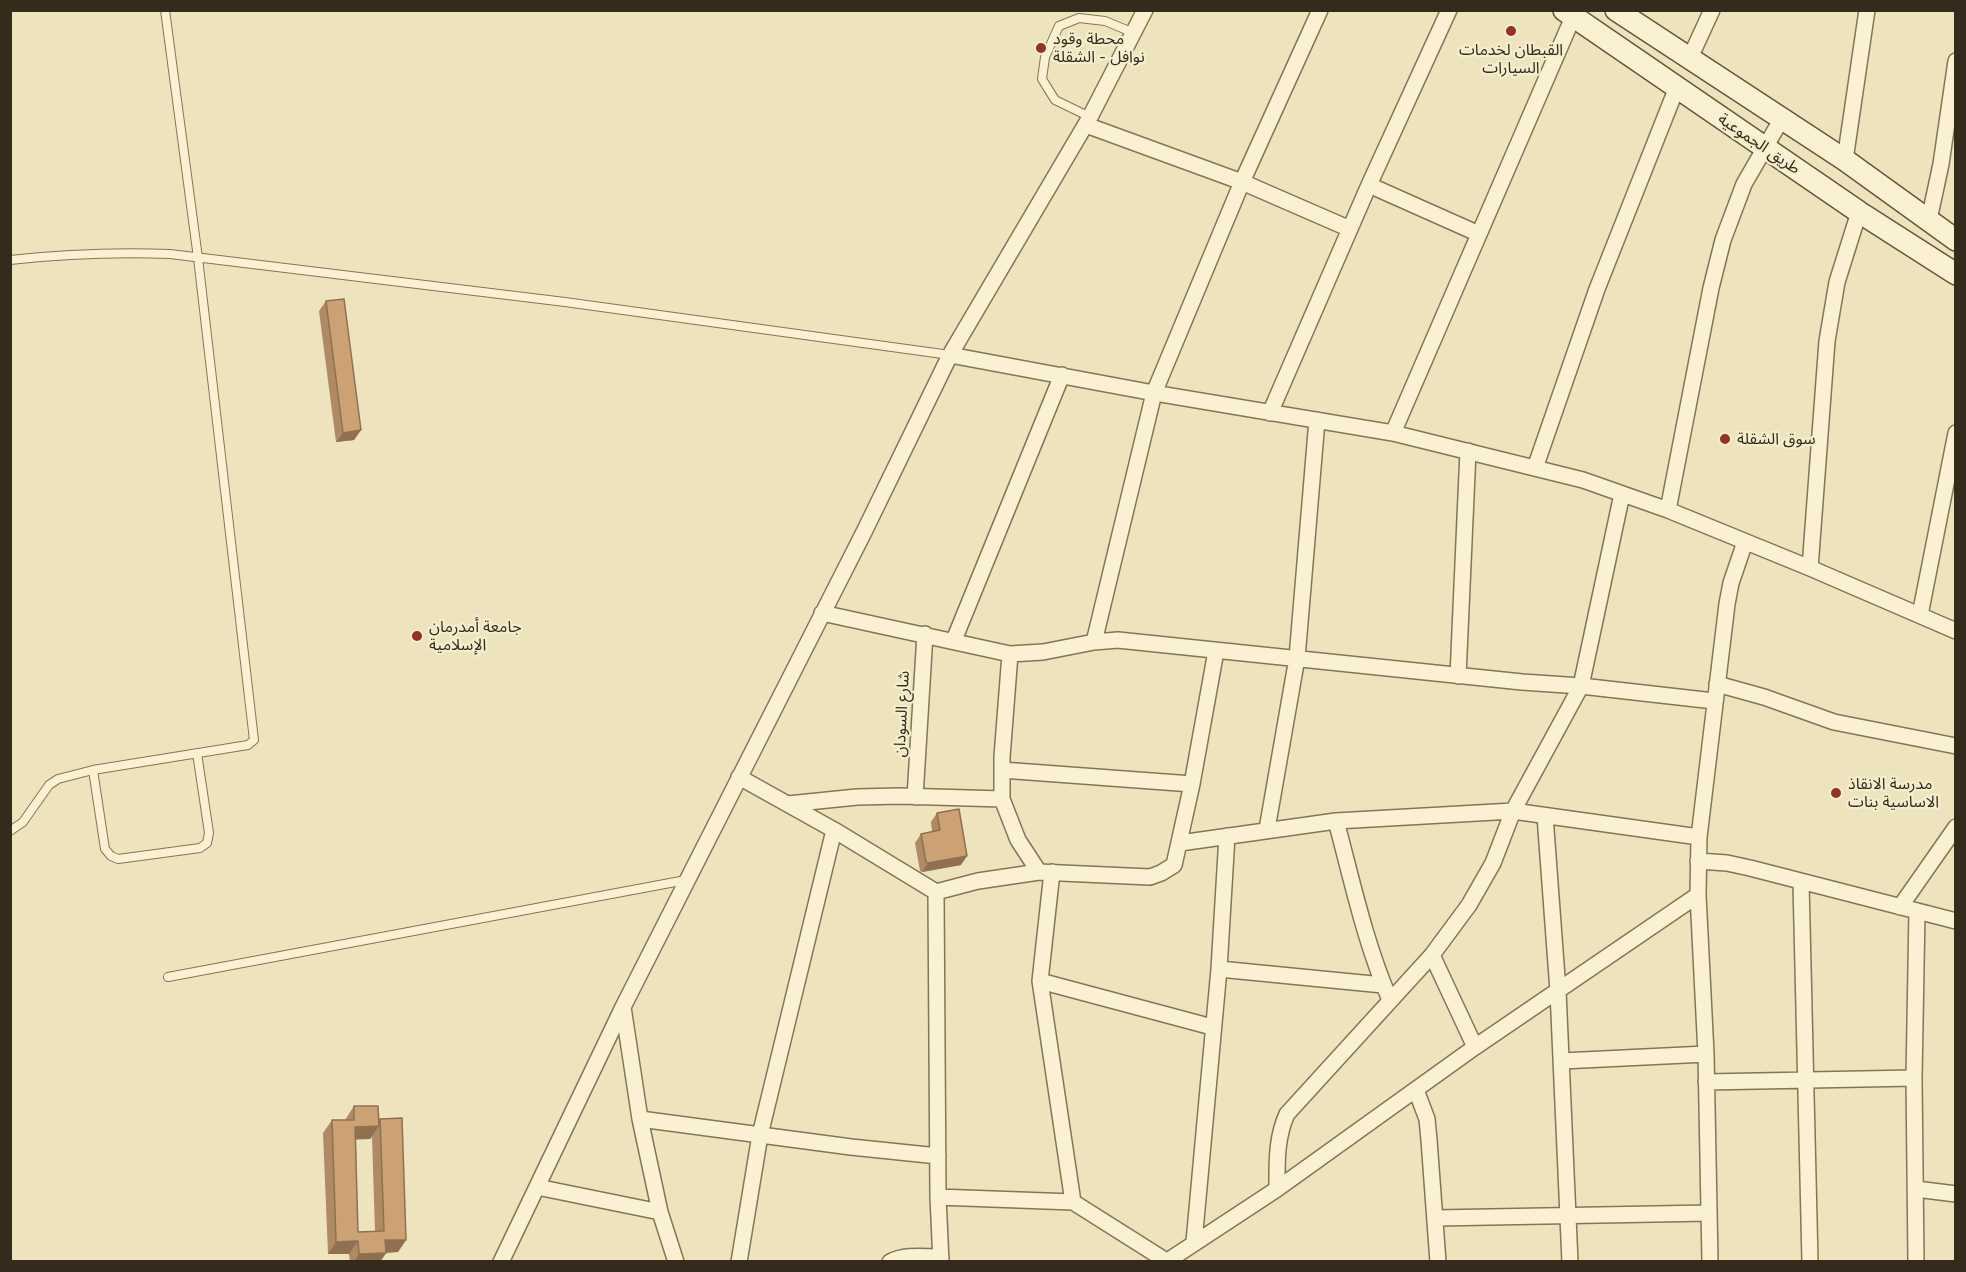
<!DOCTYPE html>
<meta charset="utf-8">
<style>
body{margin:0}
#map{position:relative;width:1966px;height:1272px;overflow:hidden;background:#ede4be;font-family:"Roboto Serif",serif}
canvas{display:block}
.frame{position:absolute;inset:0;border:12px solid #352a1c;pointer-events:none}
</style>
<div id="map">
<canvas width="1966" height="1272"></canvas>
<div class="frame"></div>
</div>
<script>
const context = document.querySelector('canvas').getContext('2d');
context.lineJoin = 'round';
function stroke(path, color, width, dash) { context.strokeStyle = color; context.lineWidth = width; context.lineCap = dash ? 'butt' : 'round'; context.setLineDash(dash || []); context.stroke(path); }
function fill(path, color) { context.fillStyle = color; context.fill(path, 'evenodd'); }
function label(font, color, halo, rows, align = 'center') {
  context.font = font + ' "Roboto Serif","Noto Sans Arabic",serif'; context.lineWidth = 4.5; context.setLineDash([]); context.textBaseline = 'middle'; context.strokeStyle = halo; context.fillStyle = color; for (const [text, x, y, turn = 0] of rows) {
    context.save(); context.translate(x, y); context.rotate((+turn || 0) * Math.PI / 180); context.textAlign = isNaN(turn) ? turn : align; if (halo) context.strokeText(text, 0, 0); context.fillText(text, 0, 0); context.restore();
  }
}
const service = new Path2D(`
 M1090,117L1055,100L1042,79L1045,57L1059,26L1079,18L1105,21L1134,33
 M10,260C64,254 117,252 170,254L565,302L950,355
 M93,770L105,849L111,856L118,859L200,848L207,843L209,833L197,753
 M10,831L23,822L49,785L58,779L93,770L248,745L254,740L198,258L165,10
 M168,977L686,880`);
const minor = new Path2D(`
 M1689,60L1712,10
 M1086,125L1242,182L1350,229
 M1845,160L1867,10
 M1369,185L1479,234
 M1929,220L1941,164L1956,61
 M950,355L1154,393L1393,433L1583,480L1668,510L1810,568L1956,631
 M1270,413L1369,185L1449,10
 M1393,433L1573,17
 M1535,468L1597,289L1677,87
 M1668,510L1711,288L1723,240L1744,184L1781,120
 M1810,568L1827,341L1837,282L1859,212
 M822,613L1010,654L1043,652L1094,642L1118,640L1522,682L1581,686L1714,701
 M1920,615L1956,433
 M954,640L1062,375
 M1094,642L1154,393L1242,182L1320,10
 M1010,654L1002,757V799L1018,840L1039,872
 M1458,676L1468,451
 M1717,684L1764,697L1834,722L1956,746
 M1002,770L1192,784
 M915,797L925,634
 M788,804L857,797L900,796L1002,799
 M1545,816L1558,991L1570,1262
 M1336,821C1352,880 1365,943 1390,1000
 M1267,829L1297,658L1317,420
 M834,830L936,892L938,1197L941,1262
 M1180,843L1336,821L1513,811L1699,837
 M1698,861L1727,863L1750,868L1956,921
 M1052,872L1040,981L1073,1202
 M1801,883L1810,1262
 M936,892L978,881L1039,872L1150,877L1161,873L1174,865L1192,784L1216,651
 M1698,895L1706,1054L1710,1262
 M1900,907L1956,827
 M1432,955L1475,1047
 M1219,969L1383,985
 M1040,981L1212,1027
 M623,1007L640,1119L660,1212L676,1262
 M1562,1061L1706,1054
 M1706,1082L1914,1078
 M1416,1090L1427,1119L1429,1140L1438,1262
 M640,1119L851,1147L938,1156
 M537,1187L660,1212
 M1277,1189C1277,1163 1276,1138 1287,1114L1432,955L1469,905L1493,863L1513,811L1581,686L1622,494
 M1916,1189L1956,1194
 M938,1197L1073,1202L1168,1262
 M1435,1218L1709,1213
 M1194,1242L1219,969L1227,836
 M501,1262L623,1007L864,532L950,355L1090,117L1145,10
 M739,1262L760,1135L834,830L739,777
 M890,1262C905,1254 924,1257 941,1257
 M1166,1262L1277,1189L1475,1047L1698,895L1699,837L1727,604L1731,583L1745,542
 M1916,1262L1914,1078L1917,911`);
const secondary = new Path2D(`
 M1564,10L1859,212L1956,274
 M1616,10L1845,160L1956,240`);
const wall = new Path2D(`
 M326,301L361,430L354,440L336,442L319,311Z
 M937,813L961,865L922,872L920,871L915,843L921,834L932,832L931,822Z
 M354,1106L379,1121L380,1119L406,1240L398,1252L386,1253L380,1262H350L349,1254H328L323,1133L332,1120H345ZM372,1137L375,1231L358,1232L356,1139H370Z`);
const shadedWall = new Path2D(`
 M361,430L354,440L336,442L343,433Z
 M967,856L961,865L922,872L928,863Z
 M379,1126L370,1139L346,1140L355,1127Z
 M385,1240H406L398,1252L376,1253Z
 M358,1241L349,1254H328L336,1242Z
 M386,1253L380,1262H354L359,1254Z`);
const building = new Path2D(`
 M344,299L361,430L343,433L326,301Z
 M959,809L967,856L928,863L926,862L921,834L940,830L937,813Z
 M354,1106H378L379,1126L355,1127L358,1232L384,1231L380,1119L402,1118L406,1240H385L386,1253L359,1254L358,1241L336,1242L332,1120H354Z`);
const markers = [
 [1511,31,6,"#953127"],
 [1041,48,6,"#953127"],
 [1725,439,6,"#953127"],
 [417,636,6,"#953127"],
 [1836,793,6,"#953127"]
];
const poiNames = [
 ["محطة وقود",1053,39],
 ["نوافل - الشقلة",1053,57],
 ["القبطان لخدمات",1511,50,"center"],
 ["السيارات",1511,68,"center"],
 ["سوق الشقلة",1737,439],
 ["جامعة أمدرمان",429,627],
 ["الإسلامية",429,645],
 ["مدرسة الانقاذ",1848,784],
 ["الاساسية بنات",1848,802]
];
const streetNames = [
 ["طريق الجموعية",1759,144,34],
 ["شارع السودان",902,714,-87]
];
stroke(service, '#867457', 10);
stroke(minor, '#867457', 18);
stroke(secondary, '#67553a', 24);
stroke(service, '#f9f1d1', 8);
stroke(minor, '#f9f1d1', 15);
stroke(secondary, '#f9f1d1', 21);
fill(wall, '#af8a64');
fill(shadedWall, '#8f7151');
fill(building, '#cca174');
stroke(building, '#8f7151', 1.5);
for (const [x, y, r, color] of markers) { const dot = new Path2D(); dot.arc(x, y, r, 0, 2 * Math.PI); context.fillStyle = color; context.fill(dot); stroke(dot, '#f5eece', 2); }
label('16px', '#352a1c', '#f5eece', poiNames, 'left');
label('16px', '#352a1c', '#f5eece', streetNames);
</script>
